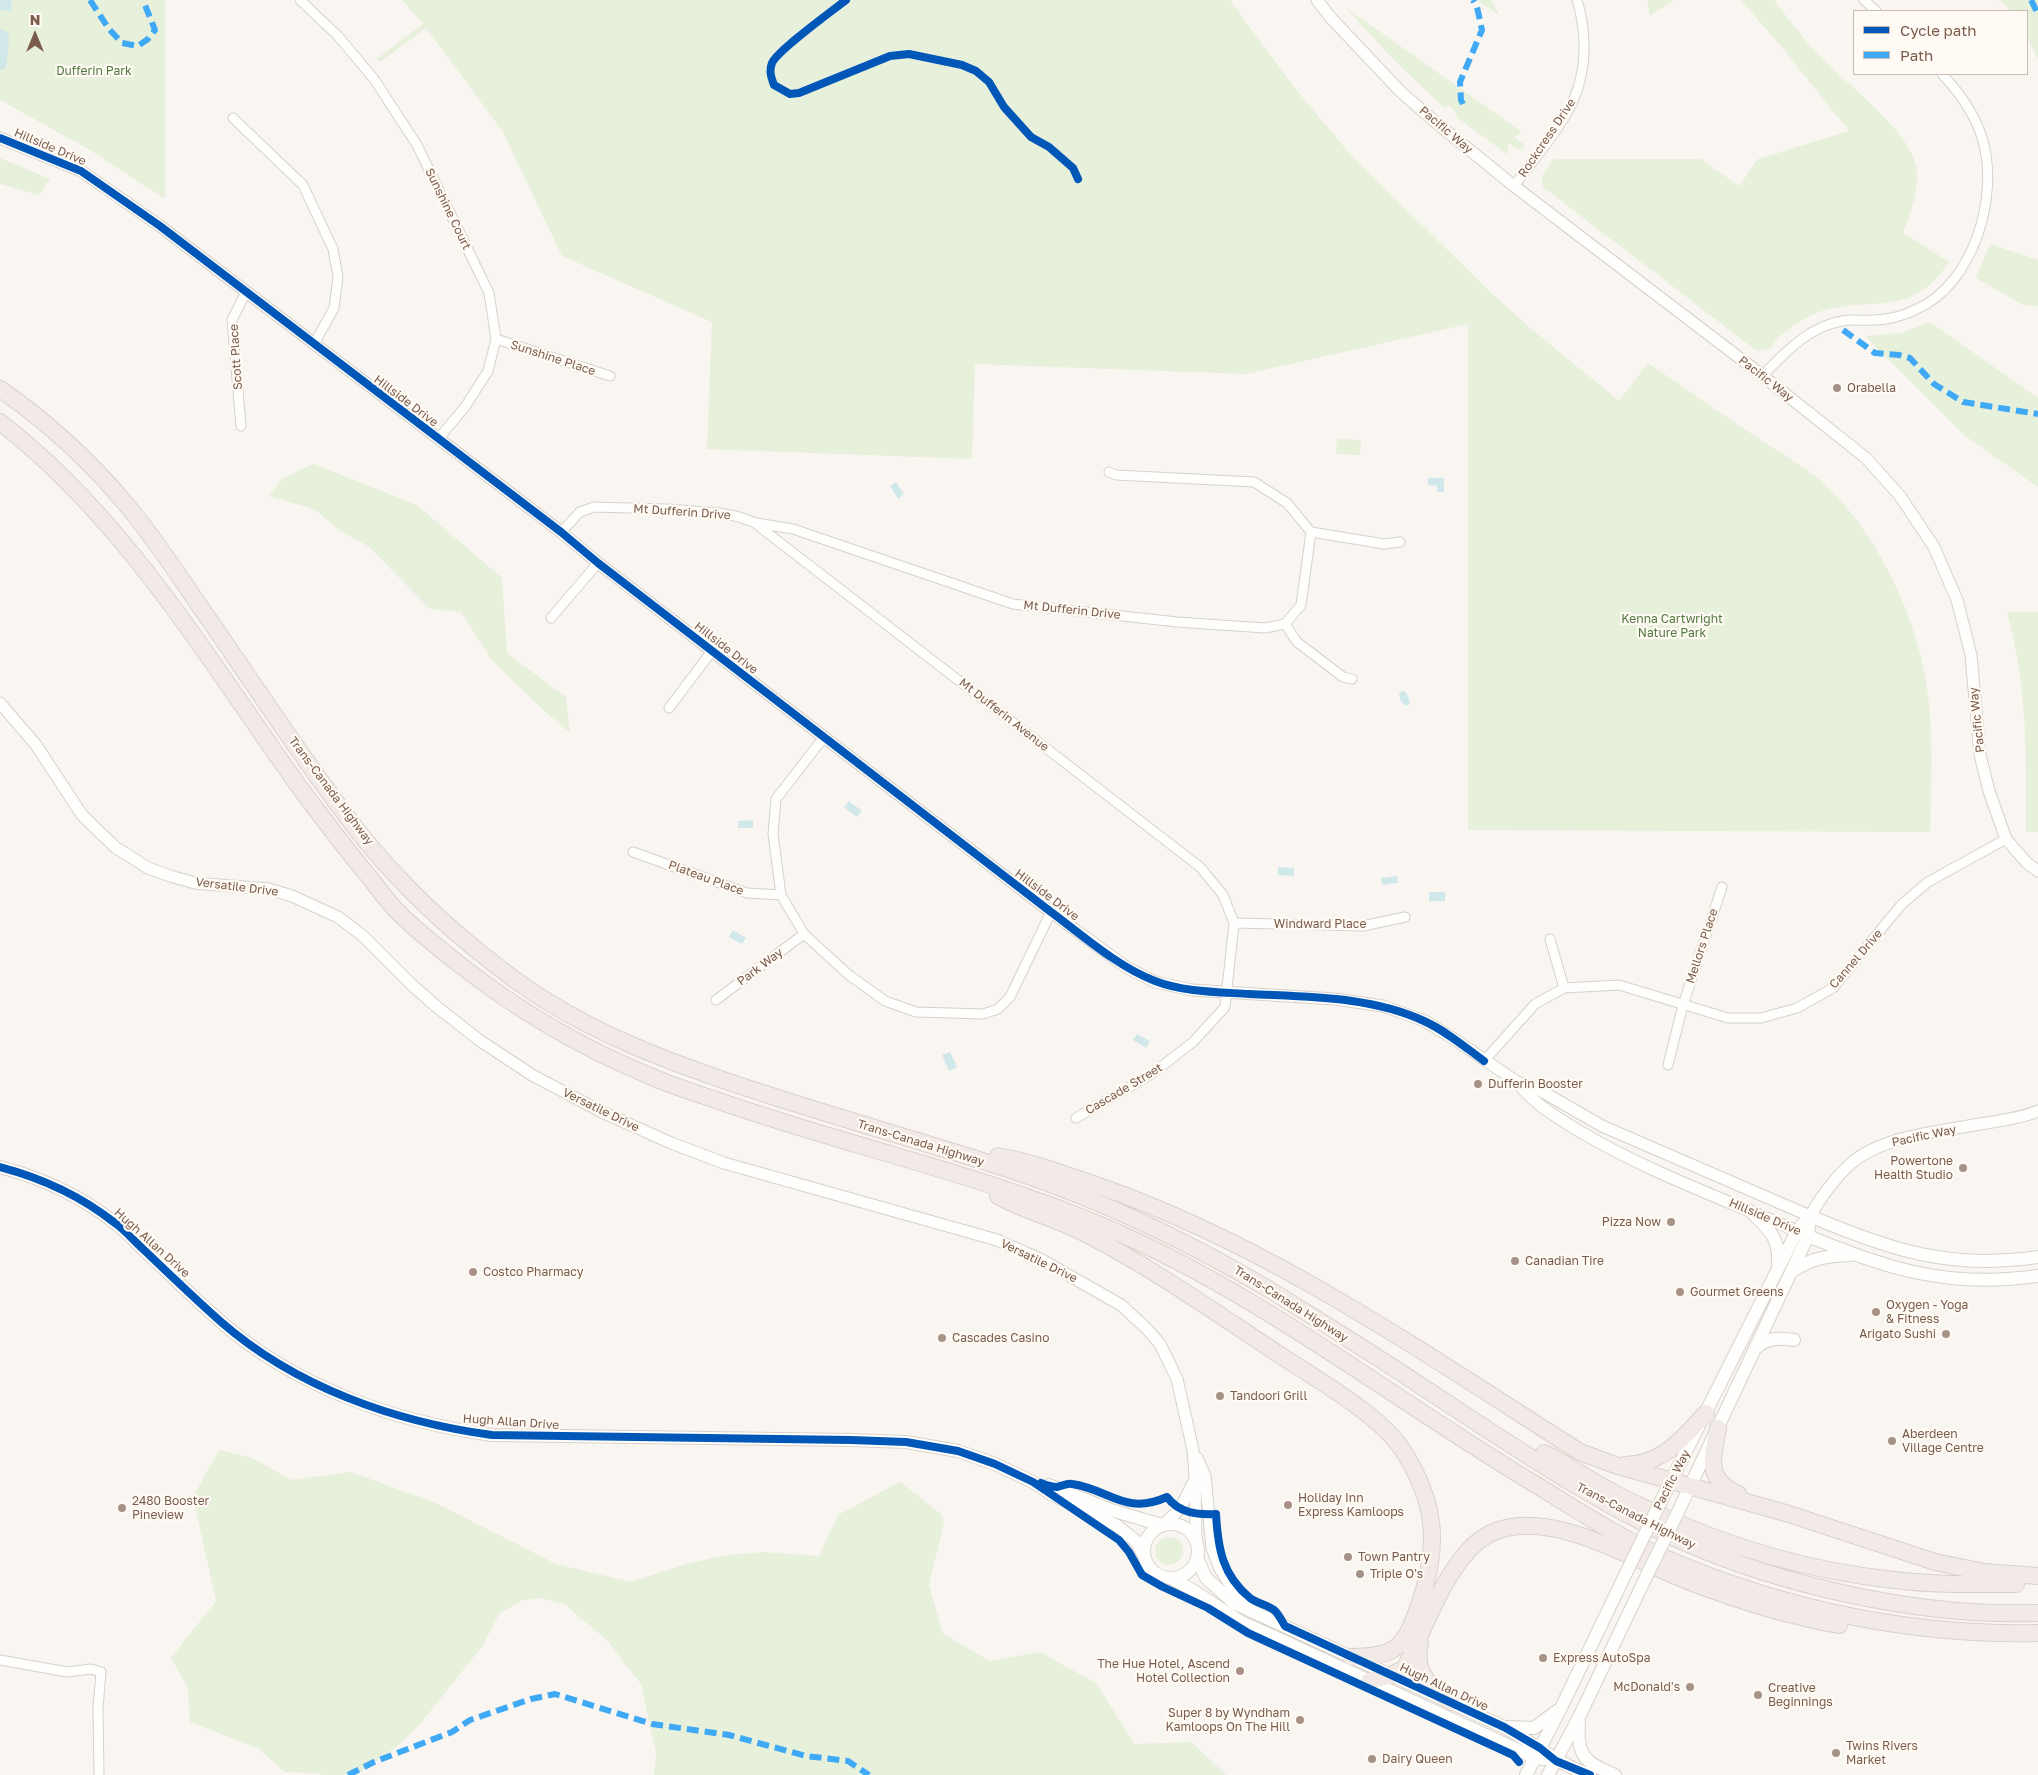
<!DOCTYPE html>
<style>
body{margin:0}
#map{position:relative;width:2038px;height:1775px;overflow:hidden;background:#f9f5f0;font-family:"Golos Text",sans-serif}
canvas{display:block}
.legend{position:absolute;left:1853px;top:10px;width:175px;height:65px;box-sizing:border-box;background:#fffaf3;border:1px solid #cabbb1;margin:0;padding:6px 9px;list-style:none;font-size:15px;color:#7a5c4d}
.legend li{display:flex;align-items:center;gap:10px;height:25px}
.legend b{width:25px;border:1px solid #cabbb1}
.north{position:absolute;left:10px;top:10px;width:50px;height:50px;-webkit-text-stroke:4px #fffaf3;paint-order:stroke;rotate:0deg;font-size:14px;font-weight:700;line-height:20px;text-align:center;color:#7a5c4d}
.north::after{content:'';display:block;margin:auto;width:18px;height:22px;background:#7a5c4d;clip-path:polygon(50% 0,100% 100%,50% 72%,0 100%)}
</style>
<div id="map">
<canvas width="2038" height="1775"></canvas>
<ul class="legend">
<li><b style="height:6px;background:#0057b8"></b>Cycle path</li>
<li><b style="height:6px;background:#3fa9f5"></b>Path</li>
</ul>
<div class="north">N</div>
</div>
<script>
const context = document.querySelector('canvas').getContext('2d');
context.lineJoin = 'round';
function fill(path, color) { context.fillStyle = color; context.fill(path, 'evenodd'); }
function stroke(path, color, width, dash) { context.strokeStyle = color; context.lineWidth = width; context.lineCap = dash ? 'butt' : 'round'; context.setLineDash(dash || []); context.stroke(path); }
function label(font, color, halo, rows, align = 'center') {
  context.font = font + ' "Golos Text",sans-serif'; context.lineWidth = 4.5; context.setLineDash([]); context.textBaseline = 'middle'; context.strokeStyle = halo; context.fillStyle = color; for (const [text, x, y, turn = 0] of rows) {
    context.save(); context.translate(x, y); context.rotate((+turn || 0) * Math.PI / 180); context.textAlign = isNaN(turn) ? turn : align; if (halo) context.strokeText(text, 0, 0); context.fillText(text, 0, 0); context.restore();
  }
}
const green = new Path2D(`
 M0,0H165V199L90,150L0,100Z
 M402,0H1230L1293,86L1351,155L1487,289L1529,327L1619,401L1648,363C1687,390 1725,416 1764,442C1782,454 1803,466 1820,480C1880,534 1921,624 1929,703C1933,746 1931,789 1930,832L1468,830V324L1246,374L975,364L972,459L707,449L712,322L562,256L503,132L426,28L380,62L377,59L423,24Z
 M1477,0H1491L1500,16Z
 M1647,0H1674L1650,16Z
 M1741,0H1774C1788,18 1801,37 1817,53C1843,82 1910,130 1916,166C1920,190 1911,211 1903,233L1949,262C1909,323 1868,292 1814,314C1801,320 1789,328 1779,337C1775,341 1772,347 1768,349C1766,350 1760,350 1757,351L1543,187L1542,176L1554,159H1701L1739,186L1758,159L1849,131L1780,45Z
 M1999,0H2038V59L2027,36V11H2011Z
 M1345,7L1522,132L1514,137L1525,145L1521,151L1508,143V155L1458,118L1450,105L1444,108L1393,59Z
 M0,158L50,179L39,195L0,184Z
 M1990,244L2038,260V306L2023,305L1976,278Z
 M1930,322L2038,398V487L1964,435L1865,336L1901,333Z
 M1337,439L1361,440L1360,455L1336,454Z
 M313,464L417,505L502,578L507,653L566,697L570,733L539,706L492,660L461,612L430,609L368,546L341,531L314,509L268,496L284,478Z
 M2007,612H2038V832H2026C2026,754 2028,689 2007,612Z
 M219,1450L252,1458L291,1480L351,1472L438,1504L556,1564L631,1582L686,1564L720,1556L763,1552L819,1556L838,1515L900,1482L942,1515L944,1523L929,1585L943,1634L990,1661L1040,1652L1097,1684L1134,1744L1192,1742L1226,1775H654L656,1753L641,1684L607,1640L564,1604L541,1598L523,1600L499,1614L483,1645L421,1723L396,1747L357,1775H323L316,1773L284,1772L258,1748L190,1722L188,1688L171,1658L216,1601L193,1497Z
 M1155 1551a14 14 0 1 1 28 0a14 14 0 1 1-28 0Z`);
const water = new Path2D(`
 M0,0H11L12,11L0,10Z
 M0,29L8,32L9,40L6,68L0,70Z
 M1428,478H1444V492H1437V486L1428,485Z
 M896,482L904,494L898,499L890,486Z
 M1402,691L1406,692L1410,702L1408,706L1405,705L1401,702L1399,693Z
 M849,801L862,811L857,817L844,807Z
 M753,820V828H738V821Z
 M1278,867L1294,868V876L1278,875Z
 M1397,876L1398,883L1382,885L1381,878Z
 M1429,892H1445V901H1429Z
 M733,930L746,938L742,944L729,937Z
 M1137,1034L1150,1041L1146,1048L1133,1040Z
 M950,1052L957,1067L949,1071L942,1055Z`);
const minor = new Path2D(`
 M300,0L338,36L374,79L417,145L489,293L496,339L488,371L465,407L438,439
 M1864,0L1876,11
 M233,118L303,185L333,249L338,277L334,308L314,344
 M1514,186C1532,162 1561,128 1573,101C1587,70 1587,32 1577,0
 M496,339L610,376
 M1762,376C1786,352 1808,327 1842,321C1852,319 1863,321 1873,320C1888,320 1903,316 1917,309C1973,284 1999,198 1983,141C1976,116 1960,93 1942,74
 M241,426L232,320L246,292
 M756,524L1200,867L1223,895L1234,923L1225,1007L1193,1042L1153,1073L1076,1118
 M561,532L580,512L594,507L667,509L720,513L739,517L756,523L793,529L1013,604L1177,622L1265,628L1285,624L1301,605L1311,532L1287,503L1254,482L1116,475L1109,472
 M1311,532L1384,544L1400,542
 M551,618L598,563
 M1285,624L1297,642L1343,677L1352,679
 M669,708L712,651
 M824,737L776,799L773,834L781,895L804,934L849,975L885,1001L916,1012L983,1014L998,1009L1010,997L1051,912
 M633,852L747,893L781,895
 M1234,923L1363,926L1405,917
 M1550,939L1564,988
 M716,1000L804,934
 M1484,1061L1535,1004L1564,988L1619,985L1728,1018H1761L1797,1008L1833,988L1901,905L1928,882L2006,839
 M1668,1065L1683,1005L1722,887
 M0,1660L67,1672L91,1669L101,1672L98,1708L99,1775`);
const tertiary = new Path2D(`
 M1317,0L1331,18L1400,91L1434,121L1514,186L1754,369L1866,458L1900,496L1934,547L1957,600L1971,655L1980,755L1989,791L2006,839L2027,863L2038,871
 M0,138L81,171L160,226L561,532L598,563L1051,912L1126,967L1155,982L1192,990L1335,999L1383,1006L1425,1021L1457,1041L1517,1082L1536,1088L1602,1126L1810,1216C1821,1197 1833,1180 1849,1165C1882,1135 1944,1131 1986,1123C2003,1120 2022,1118 2038,1111
 M0,703L36,745L82,815L115,847L148,868L170,876L195,883L269,889L292,896L338,917L363,936L413,986L437,1007L479,1040L532,1075L602,1112L671,1143L724,1163L997,1240L1042,1260L1121,1305L1147,1329L1160,1344L1177,1379L1193,1450L1195,1476L1196,1539
 M1517,1082C1535,1105 1555,1116 1579,1131C1648,1172 1724,1199 1797,1231
 M1197,1458L1205,1476L1212,1548L1220,1569L1233,1589L1250,1610
 M1164,1524L1180,1509L1193,1483`);
const secondary = new Path2D(`
 M0,1167C42,1178 81,1196 115,1223C125,1230 133,1240 143,1249C168,1273 194,1298 220,1321C295,1387 395,1422 492,1435L851,1440L906,1442L958,1451L995,1464L1033,1482L1051,1494L1117,1526L1137,1542L1143,1554
 M1749,1210C1768,1229 1780,1236 1778,1265
 M1810,1216C1890,1250 1950,1270 2038,1257
 M1801,1233C1883,1268 1947,1289 2038,1276
 M1791,1272C1812,1258 1825,1256 1850,1255
 M1755,1349C1766,1337 1779,1338 1794,1340
 M1049,1485L1111,1510L1162,1525
 M1659,1505L1797,1231L1810,1216
 M1677,1514L1808,1236L1810,1216
 M1144 1551a27 27 0 1 1 54 0a27 27 0 1 1-54 0Z
 M1197,1558L1206,1578L1234,1603L1504,1727C1533,1743 1558,1764 1590,1775
 M1171,1578L1194,1591L1241,1622L1275,1637L1535,1758L1554,1760
 M1579,1722C1576,1757 1586,1763 1615,1775
 M1508,1727L1534,1728L1557,1711
 M1526,1775L1561,1708L1629,1567
 M1548,1775L1580,1715L1647,1575`);
const motorway = new Path2D(`
 M0,389C46,421 89,460 125,503C153,536 177,573 201,608C252,681 300,756 354,826C386,868 432,914 473,947C495,965 520,985 545,1000C602,1036 665,1060 729,1082C823,1114 919,1140 1014,1171C1103,1201 1189,1242 1270,1290C1321,1322 1372,1353 1421,1386C1504,1440 1587,1498 1677,1539C1784,1587 1921,1617 2038,1613
 M0,422C128,521 209,662 303,792C325,821 347,851 371,879C378,889 386,899 394,908C413,928 437,947 459,964C517,1010 582,1048 650,1076C672,1086 696,1093 719,1101C847,1146 981,1174 1105,1227C1260,1293 1394,1400 1538,1486C1580,1512 1622,1539 1667,1559C1784,1609 1911,1636 2038,1633
 M998,1156C1032,1162 1066,1175 1099,1186C1273,1247 1425,1354 1580,1452L1615,1465L1789,1514L1935,1562L1984,1572L2038,1576
 M998,1196C1027,1212 1059,1219 1088,1235C1156,1270 1219,1315 1283,1357C1318,1380 1379,1415 1402,1449C1436,1502 1440,1544 1420,1603C1404,1647 1399,1656 1351,1657
 M1718,1428C1712,1458 1705,1479 1738,1494
 M1544,1453C1558,1459 1572,1469 1586,1477C1606,1489 1626,1500 1647,1509C1724,1546 1809,1571 1894,1580C1935,1585 1975,1584 2016,1584
 M1625,1465C1663,1464 1682,1439 1706,1413
 M1420,1644C1413,1672 1431,1688 1451,1702
 M1369,1681L1392,1675L1405,1668C1424,1629 1444,1571 1476,1543C1533,1494 1634,1562 1693,1583C1740,1601 1789,1616 1839,1625`);
const secondaryBridge = new Path2D(`
 M1629,1567L1659,1505
 M1647,1575L1677,1514`);
const quiet = new Path2D(`
 M90,0L109,29L122,43L138,46L148,39L155,30L143,0
 M2031,0L2038,14
 M1463,104L1461,100L1460,82L1482,30L1477,7L1473,0
 M1843,330L1875,353L1899,355L1910,358L1934,384L1963,402L2038,414
 M348,1775L374,1762L452,1732L470,1720L531,1699L555,1694L652,1724L729,1735L806,1756L848,1761L869,1775`);
const cycleway = new Path2D(`
 M846,0C832,11 778,50 772,63C769,71 771,77 774,85L790,94L799,93L890,56L909,54L962,65L976,71L989,82L1004,107L1031,137L1049,147L1073,168L1078,179
 M0,138L81,171L160,226L561,532L598,563L1051,912C1082,935 1118,967 1155,981C1183,992 1218,992 1249,994C1307,997 1370,996 1424,1021C1446,1031 1465,1047 1484,1061
 M0,1167C42,1178 81,1196 115,1223C125,1230 133,1240 143,1249C168,1273 194,1298 220,1321C295,1387 395,1422 492,1435L851,1440L906,1442L958,1451L995,1464L1033,1482L1119,1540L1129,1552L1142,1575L1163,1587L1208,1608L1248,1633L1513,1755L1519,1762
 M1041,1483C1046,1485 1052,1487 1057,1487C1062,1486 1067,1483 1072,1484C1109,1489 1125,1516 1167,1497C1179,1513 1197,1515 1216,1514C1218,1548 1222,1575 1250,1598C1257,1603 1267,1605 1274,1610C1278,1613 1282,1621 1285,1626L1504,1727L1540,1748L1556,1761L1590,1775`);
const markers = [
 [1837,388,5,"#a69286"],
 [1478,1084,5,"#a69286"],
 [1963,1168,5,"#a69286"],
 [1671,1222,5,"#a69286"],
 [1515,1261,5,"#a69286"],
 [473,1272,5,"#a69286"],
 [1680,1292,5,"#a69286"],
 [1876,1312,5,"#a69286"],
 [1946,1334,5,"#a69286"],
 [942,1338,5,"#a69286"],
 [1220,1396,5,"#a69286"],
 [1892,1441,5,"#a69286"],
 [1288,1505,5,"#a69286"],
 [122,1508,5,"#a69286"],
 [1348,1557,5,"#a69286"],
 [1360,1574,5,"#a69286"],
 [1543,1658,5,"#a69286"],
 [1240,1671,5,"#a69286"],
 [1690,1687,5,"#a69286"],
 [1758,1695,5,"#a69286"],
 [1300,1720,5,"#a69286"],
 [1836,1753,5,"#a69286"],
 [1372,1759,5,"#a69286"]
];
const parkNames = [
 ["Dufferin Park",94,71],
 ["Kenna Cartwright",1672,619],
 ["Nature Park",1672,633]
];
const streetNames = [
 ["Pacific Way",1446,130,40],
 ["Rockcress Drive",1547,138,-56],
 ["Hillside Drive",50,147,23],
 ["Sunshine Court",448,209,64],
 ["Scott Place",236,357,-94],
 ["Sunshine Place",553,358,18],
 ["Pacific Way",1766,379,38],
 ["Hillside Drive",406,401,37],
 ["Mt Dufferin Drive",682,512,4],
 ["Mt Dufferin Drive",1072,610,6],
 ["Hillside Drive",726,648,38],
 ["Mt Dufferin Avenue",1004,715,38],
 ["Pacific Way",1977,720,-96],
 ["Trans-Canada Highway",331,791,53],
 ["Plateau Place",706,878,20],
 ["Versatile Drive",237,887,7],
 ["Hillside Drive",1047,895,37],
 ["Windward Place",1320,924],
 ["Mellors Place",1702,946,-72],
 ["Cannel Drive",1856,959,-49],
 ["Park Way",760,967,-37],
 ["Cascade Street",1124,1089,-31],
 ["Versatile Drive",601,1110,26],
 ["Pacific Way",1924,1136,-12],
 ["Trans-Canada Highway",921,1143,17],
 ["Hillside Drive",1765,1217,23],
 ["Hugh Allan Drive",152,1243,42],
 ["Versatile Drive",1039,1261,26],
 ["Trans-Canada Highway",1291,1304,32],
 ["Hugh Allan Drive",511,1422,4],
 ["Pacific Way",1672,1480,-63],
 ["Trans-Canada Highway",1636,1516,27],
 ["Hugh Allan Drive",1444,1687,25]
];
const poiNames = [
 ["Orabella",1847,388],
 ["Dufferin Booster",1488,1084],
 ["Powertone",1953,1161,"right"],
 ["Health Studio",1953,1175,"right"],
 ["Pizza Now",1661,1222,"right"],
 ["Canadian Tire",1525,1261],
 ["Costco Pharmacy",483,1272],
 ["Gourmet Greens",1690,1292],
 ["Oxygen - Yoga",1886,1305],
 ["& Fitness",1886,1319],
 ["Arigato Sushi",1936,1334,"right"],
 ["Cascades Casino",952,1338],
 ["Tandoori Grill",1230,1396],
 ["Aberdeen",1902,1434],
 ["Village Centre",1902,1448],
 ["Holiday Inn",1298,1498],
 ["Express Kamloops",1298,1512],
 ["2480 Booster",132,1501],
 ["Pineview",132,1515],
 ["Town Pantry",1358,1557],
 ["Triple O's",1370,1574],
 ["Express AutoSpa",1553,1658],
 ["The Hue Hotel, Ascend",1230,1664,"right"],
 ["Hotel Collection",1230,1678,"right"],
 ["McDonald's",1680,1687,"right"],
 ["Creative",1768,1688],
 ["Beginnings",1768,1702],
 ["Super 8 by Wyndham",1290,1713,"right"],
 ["Kamloops On The Hill",1290,1727,"right"],
 ["Twins Rivers",1846,1746],
 ["Market",1846,1760],
 ["Dairy Queen",1382,1759]
];
fill(green, '#e7f0db');
fill(water, '#d0e8ea');
stroke(minor, '#d7d1cb', 11);
stroke(tertiary, '#d7d1cb', 13);
stroke(secondary, '#d9d2cb', 14);
stroke(motorway, '#dad1cc', 18);
stroke(minor, '#fefefd', 9);
stroke(tertiary, '#fefefd', 11);
stroke(secondary, '#fefefd', 12);
stroke(motorway, '#f2eae7', 16);
stroke(secondaryBridge, '#d9d2cb', 14, []);
stroke(secondaryBridge, '#fefefd', 12);
stroke(quiet, '#3fa9f5', 6, [12, 6]);
stroke(cycleway, '#0057b8', 8);
for (const [x, y, r, color] of markers) { const dot = new Path2D(); dot.arc(x, y, r, 0, 2 * Math.PI); context.fillStyle = color; context.fill(dot); stroke(dot, '#fffaf3', 2); }
label('12px', '#537a41', '#fffaf3', parkNames);
label('12px', '#7a5c4d', '#fffaf3', streetNames);
label('12px', '#7a5c4d', '#fffaf3', poiNames, 'left');
</script>
